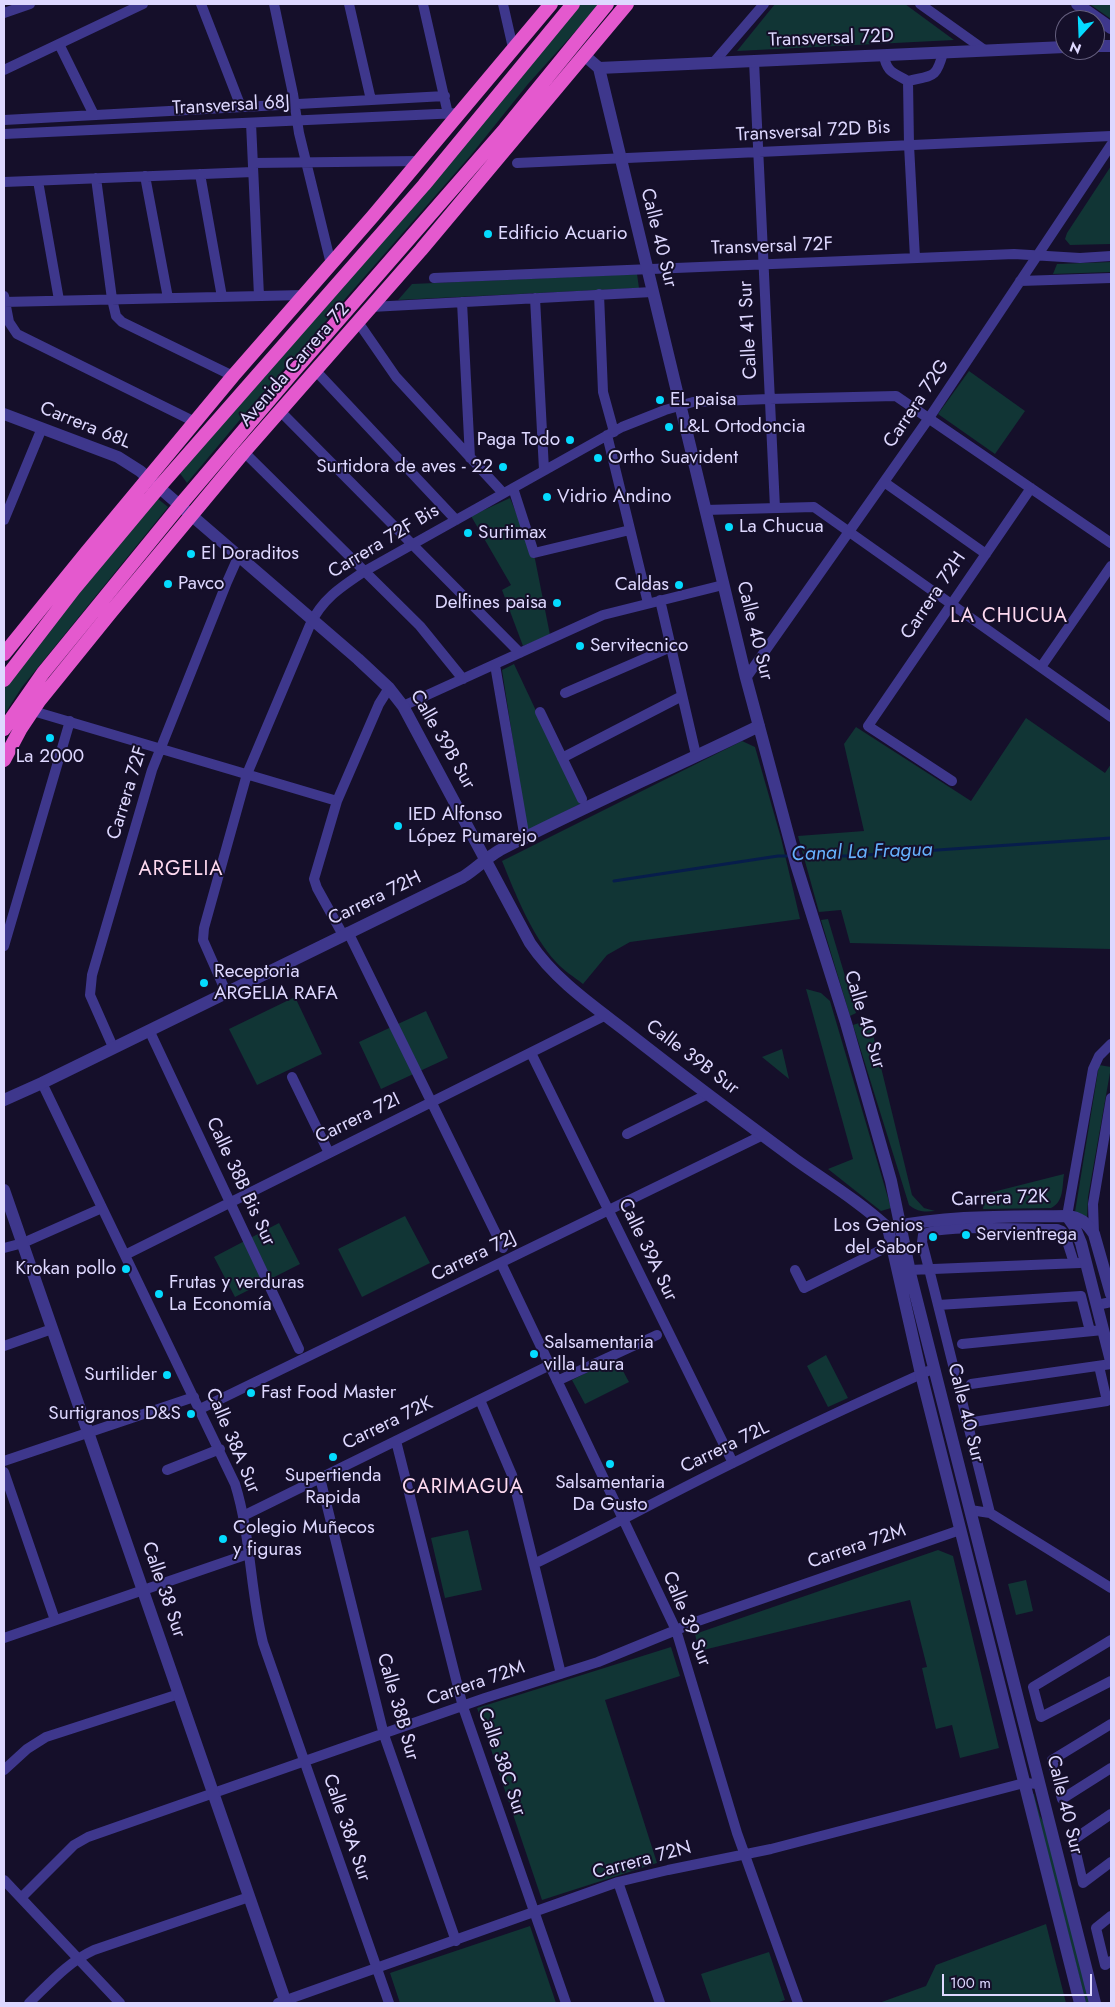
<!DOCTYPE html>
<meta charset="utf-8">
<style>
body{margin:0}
#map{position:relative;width:1115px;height:2007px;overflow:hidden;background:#150f2a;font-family:Jost,sans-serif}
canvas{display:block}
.frame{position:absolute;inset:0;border:5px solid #ded8ff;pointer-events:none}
.north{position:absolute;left:1055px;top:10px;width:50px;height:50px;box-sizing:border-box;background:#150f2a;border:1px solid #655f7f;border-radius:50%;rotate:200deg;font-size:14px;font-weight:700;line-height:20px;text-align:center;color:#ded8ff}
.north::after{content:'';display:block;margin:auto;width:18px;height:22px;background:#04dbff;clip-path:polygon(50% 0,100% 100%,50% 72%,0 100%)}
.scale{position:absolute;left:942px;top:1974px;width:150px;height:22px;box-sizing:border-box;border:2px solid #ded8ff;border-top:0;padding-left:6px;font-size:15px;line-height:18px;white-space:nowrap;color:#ded8ff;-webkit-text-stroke:4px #150f2a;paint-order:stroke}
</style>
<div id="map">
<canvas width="1115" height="2007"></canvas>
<div class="frame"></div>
<div class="north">N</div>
<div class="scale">100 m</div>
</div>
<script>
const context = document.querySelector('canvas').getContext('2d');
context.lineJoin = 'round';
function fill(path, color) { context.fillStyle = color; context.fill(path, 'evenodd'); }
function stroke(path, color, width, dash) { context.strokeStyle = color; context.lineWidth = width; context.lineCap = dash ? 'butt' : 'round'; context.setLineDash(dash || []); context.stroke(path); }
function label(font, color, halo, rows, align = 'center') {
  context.font = font + ' Jost,sans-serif'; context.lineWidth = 4; context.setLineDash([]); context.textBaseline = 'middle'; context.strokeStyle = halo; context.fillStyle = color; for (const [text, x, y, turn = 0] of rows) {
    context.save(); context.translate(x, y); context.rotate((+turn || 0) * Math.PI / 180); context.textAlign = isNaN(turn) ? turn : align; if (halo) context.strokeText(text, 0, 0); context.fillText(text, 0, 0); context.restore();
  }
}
const green = new Path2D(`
 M579,4H600L528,84L471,155L254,403L187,483L179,472Z
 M775,4H905L954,40L737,51Z
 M1092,4H1111V19L1091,5Z
 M1111,166V244L1070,245L1065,239L1067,233Z
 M1111,262V272L1053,274L1057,264Z
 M637,274L639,288L398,300L412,284Z
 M969,371L1025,411L995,454L938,414Z
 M157,498L168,507L22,687L4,715V688L65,608Z
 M510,498L535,559L550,635L523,646L502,590L511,585L471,516Z
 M514,664L580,804L527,831L502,670Z
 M1026,718L1105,773L1111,764V949L850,943L841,910L819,912L798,836L864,831L844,744L856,727L971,801Z
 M742,741L755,747L781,838L800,919L630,942L607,955L583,984C574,977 563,970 556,962C532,936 515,893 502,861Z
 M828,919L856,1013L850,1016L821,920Z
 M806,989L821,993L830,1001L891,1208L881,1211L828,1169L853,1159Z
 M295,997L322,1054L257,1085L229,1029Z
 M426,1011L448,1058L381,1089L359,1042Z
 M859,1023L871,1026L912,1195L924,1208L935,1211C924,1212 918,1212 909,1205L853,1025Z
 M782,1049L789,1079L762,1057Z
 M1099,1065L1111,1067L1088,1197L1087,1218L1075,1212Z
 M1064,1174C1062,1187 1064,1202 1051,1208L983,1209L985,1194Z
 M405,1216L430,1263L362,1297L338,1249Z
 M279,1223L300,1264L235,1297L214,1257Z
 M826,1355L848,1398L828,1407L807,1366Z
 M616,1358L629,1382L585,1404L572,1380Z
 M468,1530L482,1590L445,1598L431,1538Z
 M938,1550L953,1556L999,1748L960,1758L952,1725L936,1729L922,1668L927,1667L910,1600L699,1651L695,1634Z
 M1026,1580L1033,1611L1016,1615L1008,1584Z
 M671,1647L680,1676L605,1700L657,1863L542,1900L477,1708Z
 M1032,1794H1034L1040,1816L1048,1830L1091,2003H1086Z
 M1046,1924L1066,2003H879L926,1986L936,1965Z
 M530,1926L556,2003H400L390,1973Z
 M769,1952L785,2000L776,2003H711L701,1974Z`);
const stream = new Path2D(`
 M798,856H851L1111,838
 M614,881L778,856H789`);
const minor = new Path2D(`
 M201,4L241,107
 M274,4L293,94L299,133L331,264
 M349,4L371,100
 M423,4L448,114
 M503,4L513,48
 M920,4L986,51
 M4,13L30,4
 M59,44L94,115
 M884,55C886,72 894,73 908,81
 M754,61L775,508
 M714,62L764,4
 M4,70L143,4
 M4,120L445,96
 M251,123L259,296
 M4,134L459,113
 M253,163L419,161
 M517,163L1111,136
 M200,174L222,297
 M145,176L168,298
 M96,178L112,299L116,316L122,322L233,376
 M38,181L59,300
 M4,182L253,172
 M915,258L909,145L908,81C933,75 936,79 943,53
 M434,278L1014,254L1080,258L1111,256
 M1020,281L1111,278
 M599,294L603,392L614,432
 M4,296L9,322L17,334L195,422
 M535,298L544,470
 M4,302L304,295
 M462,302L470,458
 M371,307L652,292
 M358,322L396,377L503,493
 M315,370L456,520
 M280,411L520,653
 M607,435L648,603
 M244,452L420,626L463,679
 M884,482L986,554
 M513,488L534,553L630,530
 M705,510L814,507L1111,717
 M4,520L42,428
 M660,600L696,755
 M495,665L525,839
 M1041,667L1111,566
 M746,678L929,418L1111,145
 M565,693L671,647
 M403,706L603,615L723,585
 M33,711L337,801
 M540,712L582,799
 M562,758L682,696
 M952,781L868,726L1031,488
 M348,932L503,1248
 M343,935L317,888L314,879L337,801L379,704L389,688
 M4,946L70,721
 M226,992L203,940L204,928L247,774L310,625C322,599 341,587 365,571L622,427L665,410L693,402L769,399L896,396L1111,543
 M149,1030L299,1349
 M113,1047L90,995L92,975L152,770L227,582L239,555
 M531,1053L733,1463
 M292,1077L329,1153
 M42,1083L235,1484C251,1535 250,1591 263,1643L389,2003
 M627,1134L708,1094
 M1067,1216L1093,1069L1099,1056L1111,1044
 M1094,1234L1093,1204L1111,1098
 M4,1248L23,1243L102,1208
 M125,1255L606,1015
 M501,1263L676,1630L737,1833L798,2003
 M795,1270L804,1288L881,1250L891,1243
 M909,1270L1080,1263
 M938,1305L1081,1296L1090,1331
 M1097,1305L1111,1302
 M962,1344L1103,1330
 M4,1346L52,1329
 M557,1381L657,1335
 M971,1384L1111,1364
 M480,1400L512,1475L561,1674
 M200,1409L763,1135
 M967,1423L1107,1401L1099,1366
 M396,1441L463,1707L566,2003
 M4,1461L194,1397
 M167,1470L220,1449
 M4,1472L55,1620
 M320,1478L384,1735L456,1941
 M970,1510L990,1513L1111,1588
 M990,1513L929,1269L922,1242L923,1235C937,1224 1035,1229 1057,1229L1062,1231L1065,1235L1074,1263
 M243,1516L550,1365
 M534,1564C604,1530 673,1492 743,1458C804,1427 866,1399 928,1371
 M4,1638L248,1554
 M1111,1640L1033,1687L1041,1717L1111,1681
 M1111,1724L1052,1760L1062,1799L1111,1768
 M4,1770L27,1749L46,1737L179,1694
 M1111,1814L1073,1840L1083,1883L1111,1862
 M4,1880L120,2003
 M618,1882L660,2003
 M21,1898L74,1845L88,1837L485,1698L598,1662L698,1621L960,1530
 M1111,1916L1096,1928L1105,1965L1111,1961
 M29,2003C50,1983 68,1962 94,1950L249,1897
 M278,2003L618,1882L668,1870L771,1849L1024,1783L1039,1784`);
const tertiary = new Path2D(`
 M1077,4L1111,28
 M1095,46H1111
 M584,55L599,68L746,678L796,864L846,1023L891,1181L911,1277L1095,2003
 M599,68L1065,47
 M4,414L118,457L140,471L358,659L389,688L403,706L530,943C555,980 592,1005 627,1032C683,1076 739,1118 796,1160C827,1182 860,1202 888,1228
 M4,1100L42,1083L463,877C476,869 486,858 500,850C585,806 673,768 759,726
 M4,1190L286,2003
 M1067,1216L1074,1226L1081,1243L1111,1361
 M893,1227C950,1215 1008,1217 1067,1216C1080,1217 1087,1223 1094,1234L1111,1294
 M888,1228L921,1374L1080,2003`);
const trunk = new Path2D(`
 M4,654L86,553L233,376L373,216L551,4
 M4,680L74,589L160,486L424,185L573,4
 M4,729L43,673L181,504L294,371L505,129L607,4
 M4,760L21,728L39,701L111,612L244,452L421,250L627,4`);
const markers = [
 [488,234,5,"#04dbff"],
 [660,400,5,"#04dbff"],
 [669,427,5,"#04dbff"],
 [570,440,5,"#04dbff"],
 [598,458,5,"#04dbff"],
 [503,467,5,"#04dbff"],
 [547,497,5,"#04dbff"],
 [729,527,5,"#04dbff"],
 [468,533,5,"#04dbff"],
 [191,554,5,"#04dbff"],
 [168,584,5,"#04dbff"],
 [679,585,5,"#04dbff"],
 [557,603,5,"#04dbff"],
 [580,646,5,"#04dbff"],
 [50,738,5,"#04dbff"],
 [398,826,5,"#04dbff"],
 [204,983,5,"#04dbff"],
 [966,1235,5,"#04dbff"],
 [933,1237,5,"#04dbff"],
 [126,1269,5,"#04dbff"],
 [159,1294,5,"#04dbff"],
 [534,1354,5,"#04dbff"],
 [167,1375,5,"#04dbff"],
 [251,1393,5,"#04dbff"],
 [191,1414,5,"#04dbff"],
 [333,1457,5,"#04dbff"],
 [610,1464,5,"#04dbff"],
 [223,1539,5,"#04dbff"]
];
const streetNames = [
 ["Transversal 72D",831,39,-2],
 ["Transversal 68J",231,106,-3],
 ["Transversal 72D Bis",813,132,-3],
 ["Calle 40 Sur",658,238,76],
 ["Transversal 72F",772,247,-2],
 ["Calle 41 Sur",749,330,-93],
 ["Avenida Carrera 72",295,365,-49],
 ["Carrera 72G",917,404,-56],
 ["Carrera 68L",85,426,22],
 ["Carrera 72F Bis",384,542,-31],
 ["Carrera 72H",934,596,-56],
 ["Calle 40 Sur",754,631,76],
 ["Calle 39B Sur",442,740,60],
 ["Carrera 72F",128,793,-73],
 ["Carrera 72H",375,899,-26],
 ["Calle 40 Sur",864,1020,73],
 ["Calle 39B Sur",692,1058,37],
 ["Carrera 72I",358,1119,-26],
 ["Calle 38B Bis Sur",240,1182,65],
 ["Carrera 72K",1000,1199,-2],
 ["Calle 39A Sur",647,1250,64],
 ["Carrera 72J",474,1257,-26],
 ["Calle 40 Sur",965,1413,76],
 ["Carrera 72K",388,1424,-26],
 ["Calle 38A Sur",232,1441,67],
 ["Carrera 72L",725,1448,-26],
 ["Carrera 72M",857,1547,-19],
 ["Calle 38 Sur",163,1590,71],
 ["Calle 39 Sur",686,1619,68],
 ["Carrera 72M",476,1684,-19],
 ["Calle 38B Sur",397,1707,74],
 ["Calle 38C Sur",501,1762,71],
 ["Calle 40 Sur",1064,1805,76],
 ["Calle 38A Sur",346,1828,71],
 ["Carrera 72N",642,1861,-15]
];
const poiNames = [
 ["Edificio Acuario",498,234],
 ["EL paisa",670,400],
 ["L&L Ortodoncia",679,427],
 ["Paga Todo",560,440,"right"],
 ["Ortho Suavident",608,458],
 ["Surtidora de aves - 22",493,467,"right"],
 ["Vidrio Andino",557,497],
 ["La Chucua",739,527],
 ["Surtimax",478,533],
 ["El Doraditos",201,554],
 ["Pavco",178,584],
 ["Caldas",669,585,"right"],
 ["Delfines paisa",547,603,"right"],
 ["Servitecnico",590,646],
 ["La 2000",50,757,"center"],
 ["IED Alfonso",408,815],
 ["López Pumarejo",408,837],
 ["Receptoria",214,972],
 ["ARGELIA RAFA",214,994],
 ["Los Genios",923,1226,"right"],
 ["del Sabor",923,1248,"right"],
 ["Servientrega",976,1235],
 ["Krokan pollo",116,1269,"right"],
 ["Frutas y verduras",169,1283],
 ["La Economía",169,1305],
 ["Salsamentaria",544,1343],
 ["villa Laura",544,1365],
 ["Surtilider",157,1375,"right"],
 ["Fast Food Master",261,1393],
 ["Surtigranos D&S",181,1414,"right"],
 ["Supertienda",333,1476,"center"],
 ["Rapida",333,1498,"center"],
 ["Salsamentaria",610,1483,"center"],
 ["Da Gusto",610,1505,"center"],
 ["Colegio Muñecos",233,1528],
 ["y figuras",233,1550]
];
const neighbourhoodNames = [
 ["LA CHUCUA",1009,617],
 ["ARGELIA",181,870],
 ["CARIMAGUA",463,1488]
];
const waterNames = [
 ["Canal La Fragua",862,853,-2]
];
fill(green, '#113535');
stroke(stream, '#071d4b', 3);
stroke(minor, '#3e378c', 10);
stroke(tertiary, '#3e378c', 12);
stroke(trunk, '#e459ce', 14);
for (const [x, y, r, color] of markers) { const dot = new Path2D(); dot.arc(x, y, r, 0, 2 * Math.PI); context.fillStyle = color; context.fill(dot); stroke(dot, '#150f2a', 2); }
label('19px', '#ded8ff', '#150f2a', streetNames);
label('19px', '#ded8ff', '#150f2a', poiNames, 'left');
context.letterSpacing = '1px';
label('20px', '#ffdaf0', '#150f2a', neighbourhoodNames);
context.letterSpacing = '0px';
label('italic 20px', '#66b2ff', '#150f2a', waterNames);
</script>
